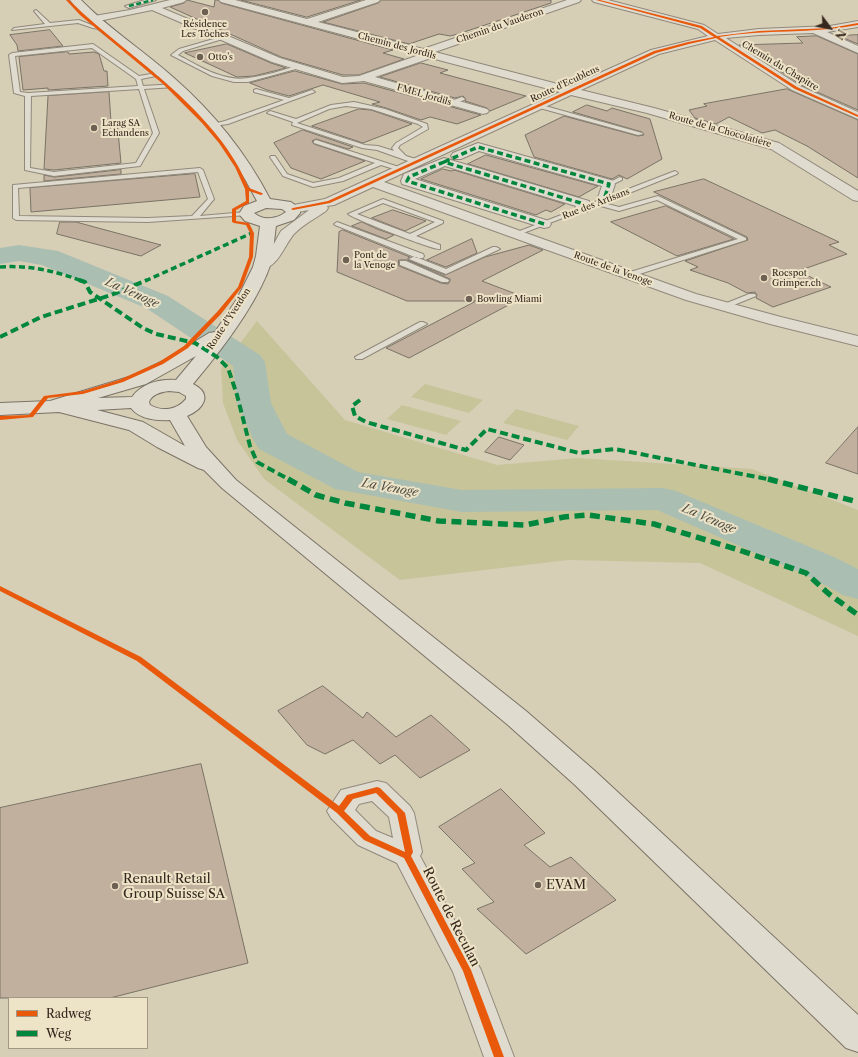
<!DOCTYPE html>
<meta charset="utf-8">
<style>
body{margin:0}
#map{position:relative;width:858px;height:1057px;overflow:hidden;background:#d7ceb6;font-family:"Libre Caslon Text",serif}
canvas{display:block}
.legend{position:absolute;left:8px;top:997px;width:140px;height:52px;box-sizing:border-box;background:#ede3c7;border:1px solid #a39883;margin:0;padding:5px 7px;list-style:none;font-size:12px;color:#35271d}
.legend li{display:flex;align-items:center;gap:8px;height:20px}
.legend b{width:20px;border:1px solid #a39883}
.north{position:absolute;left:810px;top:8px;width:40px;height:40px;-webkit-text-stroke:3px #ede3c7;paint-order:stroke;rotate:122deg;font-size:11px;font-weight:700;line-height:16px;text-align:center;color:#35271d}
.north::after{content:'';display:block;margin:auto;width:14px;height:18px;background:#35271d;clip-path:polygon(50% 0,100% 100%,50% 72%,0 100%)}
</style>
<div id="map">
<canvas width="858" height="1057"></canvas>
<ul class="legend">
<li><b style="height:5px;background:#e8590c"></b>Radweg</li>
<li><b style="height:5px;background:#00873e"></b>Weg</li>
</ul>
<div class="north">N</div>
</div>
<script>
const context = document.querySelector('canvas').getContext('2d');
context.lineJoin = 'round';
function fill(path, color) { context.fillStyle = color; context.fill(path, 'evenodd'); }
function stroke(path, color, width, dash) { context.strokeStyle = color; context.lineWidth = width; context.lineCap = dash ? 'butt' : 'round'; context.setLineDash(dash || []); context.stroke(path); }
function label(font, color, halo, rows, align = 'center') {
  context.font = font + ' "Libre Caslon Text",serif'; context.lineWidth = 4; context.setLineDash([]); context.textBaseline = 'middle'; context.strokeStyle = halo; context.fillStyle = color; for (const [text, x, y, turn = 0] of rows) {
    context.save(); context.translate(x, y); context.rotate((+turn || 0) * Math.PI / 180); context.textAlign = isNaN(turn) ? turn : align; if (halo) context.strokeText(text, 0, 0); context.fillText(text, 0, 0); context.restore();
  }
}
const green = new Path2D(`
 M377,81L487,112L477,116L367,85Z
 M257,321L345,420L497,465L578,458L752,469L858,510V636L700,563L568,560L400,580L264,479L237,440L223,403L221,368Z
 M425,384L483,400L469,413L411,397Z
 M402,405L461,421L446,435L387,419Z
 M516,409L579,426L567,440L503,423Z`);
const river = new Path2D(`
 M19,245L58,251L168,296L260,355L265,362L271,403L287,434L358,472L462,490L663,488L676,491L834,557L858,569V599L843,595L806,575L657,510L462,512L335,489L259,449L254,441L237,403L233,366L146,308L42,265L19,261L0,264V248Z`);
const building = new Path2D(`
 M187,0L214,7L215,0H218L221,3L393,50L383,53L404,59L359,75H343L281,57L170,7L184,3Z
 M241,0H361L307,17Z
 M382,0H551V3L458,34L450,36L439,34L409,44L323,22L378,3Z
 M50,30L63,46L18,51L17,45L10,35Z
 M858,35V44L839,36Z
 M817,36L858,54V110L801,85L773,66L766,60L739,45L803,43L797,37Z
 M227,44L271,63L286,68L254,76L237,77L185,53Z
 M68,52L69,54L94,52L99,54L104,71H107L108,86L48,90V88L23,90L19,57Z
 M421,63L448,70L440,73L526,96L490,111L487,108L465,101L466,99L463,96L455,98L380,77Z
 M295,71L342,84L364,83L481,115L457,124L430,117L421,120L386,108L372,104L380,102L323,85L289,96L267,90L250,83Z
 M787,89L858,120V178L807,146L775,130L762,133L729,117L716,124L695,118L689,110L707,106L704,104Z
 M109,92L111,122L117,121L121,163L54,170L44,169L48,96Z
 M587,105L607,111L612,108L650,119L662,159L627,179L619,175L612,179L534,157L525,135L564,116L638,136L644,135L642,132L573,112Z
 M359,109L371,110L412,124L363,143L312,126Z
 M303,130L353,147L348,149L316,139L312,141L314,144L365,161L321,179L291,168L274,143Z
 M486,155L598,186L579,197L468,164Z
 M443,169L451,171L454,170L565,204L551,212L546,210L536,215L421,179Z
 M121,170V174L44,181V175L54,177Z
 M195,174L200,197L31,212L30,188Z
 M704,179L839,242L829,245L847,254L798,271L831,287L773,307L756,298L757,295L755,292L747,293L728,283L690,270L698,267L685,261L748,240L747,237L654,192Z
 M666,206L734,239L677,256L611,222Z
 M393,210L426,221L405,231L372,218Z
 M60,222H76L161,245L141,256L57,234Z
 M362,222L377,229L394,235L386,239L352,226Z
 M343,230L410,257L408,258V260L445,275L485,257L529,245L543,250L482,281L529,299V301H516L409,358L386,348L476,301H407L337,272L339,232ZM399,260H407L450,279V281L448,284L441,283L399,266Z
 M472,239L477,253L446,267L427,260Z
 M858,427V474L826,463Z
 M499,437L524,445L510,460L485,452Z
 M323,686L363,718L367,712L396,737L431,715L470,750L420,778L395,755L380,764L353,740L325,754L307,745L278,711Z
 M201,764L248,963L110,998H0V808Z
 M501,789L545,833L524,845L550,867L571,857L616,900L526,954L477,909L494,902L462,869L475,863L439,827Z`);
const service = new Path2D(`
 M36,10L50,23L79,20L94,26L108,29L106,30L93,28L78,23L12,30L14,28L45,24L34,11Z
 M224,36L226,37V38L183,51L178,55C199,66 223,82 248,78C265,76 283,70 300,65L303,67L248,82H234L212,76L171,55L179,49Z
 M93,44L139,76L163,72L166,74L141,79L143,86L177,84V86L175,87L144,89L159,133L140,166L54,176L25,170V96L14,93L9,55L12,53ZM92,48L136,79L138,86L28,93L20,92L15,56ZM139,89L153,133L136,163L54,172L30,168L31,96Z
 M256,89L289,98L312,90L315,92L228,124L213,126V124L225,121L284,100L254,92V90Z
 M462,97L465,99L464,100L452,104L449,102Z
 M354,102L385,109L427,124L428,129L400,145L398,148L406,156L419,160V162L408,161L377,150L362,148L292,125L293,122L267,113L270,111L296,119L331,105ZM346,106L371,109L418,124L423,127L396,143L392,148L394,151L378,146L365,145L297,123L329,109Z
 M538,104L642,133L643,134L638,135L536,107L535,106Z
 M316,140L402,168L403,169L400,171L381,165L343,181L313,187L283,176L270,157L271,156H275L287,174L313,183L339,178L375,163L314,143V141Z
 M200,168L203,170L214,199L200,216L246,212L249,214L248,215L148,222L16,220L13,218V185ZM198,172L208,199L192,216L148,218L19,216L18,188Z
 M675,171L678,173L677,174L604,203L619,207L658,196L746,238V240L630,277L626,275L627,273L738,239L657,200L619,211L597,205L518,235L512,234Z
 M620,177L622,178V180L609,186L606,184Z
 M383,199L443,221V223L416,236L440,245V249C433,250 354,219 348,214ZM383,203L435,222L410,234L357,214Z
 M337,222L423,254L424,256L423,258H417L335,225L334,224Z
 M493,247H496L500,249L446,274L409,259L413,257H416L446,269Z
 M400,261H406L449,280L448,282H442L400,265Z
 M749,294H755L756,296L724,309H718L717,307Z
 M420,322H423L427,324L362,359H356L355,357Z`);
const pedestrian = new Path2D(`
 M145,0H156L129,8L125,6Z`);
const minor = new Path2D(`
 M170,0H186L184,2L162,8L280,58L343,77L359,76L419,55L221,2L219,0H235L307,19L366,0H380L378,2L318,22L423,49L567,0H581L579,2L435,52L569,87L651,50L708,36L698,29L594,2L592,0H608L704,25L718,34L759,29L830,26L858,21V27L827,32L858,46V53L813,33L759,35L726,38L800,86L858,112V119L792,90L715,40L659,54L581,90L654,108L779,143L858,191V201L853,200L771,149L647,113L571,95L384,182L696,294L781,317L858,336V346L770,324L686,300L373,187L334,205L327,206L328,208L326,211C316,218 304,224 295,233C284,244 277,273 257,268L255,265L271,249L281,231L309,210L293,213L288,212L286,209L288,206L325,199L560,92L431,58L375,77L487,109L489,111L487,113L483,114L364,81L342,83L272,62L152,10L94,22L89,19L94,16L130,10Z
 M478,143L614,181L615,184L609,203H599L597,200L602,186L479,151L461,159H453L451,156L453,153Z
 M444,158L589,201L591,204L587,212H577L575,209L576,206L445,166L415,179L549,221L551,224L549,227L544,228L402,184L401,181L404,174Z
 M377,781L386,783L410,806L414,813L422,852L420,856L481,970L514,1057H484L453,972L397,863L358,845L331,818L327,811L341,790ZM372,801L389,817L393,838L376,831L355,810L359,804Z`);
const secondary = new Path2D(`
 M70,0H81C109,29 144,51 174,78C214,113 246,153 270,199L291,202L300,209V213L294,220L276,226C274,238 274,251 271,263C258,303 220,352 193,384C213,394 204,409 187,416L206,447L236,480L526,711L595,771L858,1015V1052L846,1048L575,785L508,725L222,488L204,470L198,468L157,447L129,430L59,412L0,415V403L50,401L132,376L163,361L209,333L215,332L237,299L253,267L256,256L260,226L245,221L239,214L244,206L257,201C230,148 194,105 148,68C122,46 90,27 70,0ZM266,208L282,209L286,212C277,219 263,221 254,213ZM196,356L176,380C160,379 142,383 132,397L98,398L146,384ZM169,391L179,392L186,396V399C177,410 162,412 150,405L149,402C152,394 161,392 169,391ZM131,408C139,419 157,421 170,420L185,446L143,422L97,410Z`);
const quietFar3 = new Path2D(`
 M129,6L153,0`);
const quietFar2 = new Path2D(`
 M444,162L478,147L609,184L604,200
 M544,224L407,181L409,177L444,162L584,204L582,209
 M0,267C28,265 56,271 82,281
 M145,281L252,233`);
const quietFar1 = new Path2D(`
 M79,280L85,282L90,292L143,328L156,334L195,343L217,357L228,368L237,395L250,446L257,462L290,480
 M0,337L41,317L111,295L147,280
 M360,400L352,406L355,416L366,422L466,450L487,429L579,453L615,449L772,480`);
const quiet = new Path2D(`
 M288,479L316,495L345,503L439,521L525,525L564,517L588,515L654,524L739,550L806,573L829,594L858,615
 M768,479L858,502`);
const cycleway = new Path2D(`
 M66,0H69C86,17 105,32 124,48C165,81 212,120 238,166C242,173 245,181 249,188L262,193L263,194L261,195L249,191V203L236,210V221L249,223L254,233L253,257L242,287L221,314L188,348L163,364L123,382L83,394L48,398L33,417L0,420V416L29,415L44,396L83,391L119,380L159,362L184,346L217,312L238,287L249,257L250,233L246,225L234,223L232,222V209L246,201L245,189L235,167L219,143L202,123L163,84L80,15Z
 M596,0H600L702,26L717,36L759,31L830,28L858,23V25C812,34 765,29 719,37L797,87L858,115V117L795,89L716,38L689,44L656,53L330,203L293,210L291,209L293,208L328,201L654,51L688,42L714,37L700,28Z
 M0,586L141,657L339,806L347,795L377,787L380,788L405,813L413,852L411,856L471,970L504,1057H494L463,971L404,858L364,840L337,813L137,661L0,591ZM376,793L397,814L405,852L370,836L344,811L353,799Z`);
const markers = [
 [205,12,4,"#6e6153"],
 [200,57,4,"#6e6153"],
 [94,128,4,"#6e6153"],
 [346,260,4,"#6e6153"],
 [764,278,4,"#6e6153"],
 [469,299,4,"#6e6153"],
 [538,885,4,"#6e6153"],
 [115,886,4,"#6e6153"]
];
const farPoinames = [
 ["Résidence",205,24,"center"],
 ["Les Tôches",205,34,"center"],
 ["Otto's",208,57],
 ["Larag SA",102,123],
 ["Echandens",102,133],
 ["Pont de",354,255],
 ["la Venoge",354,265],
 ["Rocspot",772,273],
 ["Grimper.ch",772,283],
 ["Bowling Miami",477,299]
];
const farStreetnames = [
 ["Chemin du Vauderon",500,26,-19],
 ["Chemin des Jordils",397,46,15],
 ["Chemin du Chapitre",780,66,31],
 ["Route d'Ecublens",565,84,-25],
 ["FMEL Jordils",424,95,16],
 ["Route de la Chocolatière",720,130,16],
 ["Rue des Artisans",596,204,-21],
 ["Route de la Venoge",613,269,20],
 ["Route d'Yverdon",229,319,-57]
];
const waterNames = [
 ["La Venoge",132,293,24],
 ["La Venoge",390,488,10],
 ["La Venoge",709,519,23]
];
const nearPoinames = [
 ["Renault Retail",123,879],
 ["Group Suisse SA",123,894],
 ["EVAM",546,885]
];
const nearStreetnames = [
 ["Route de Reculan",451,917,63]
];
fill(green, '#c7c49a');
fill(river, '#abbeb2');
fill(building, '#c0b09d');
stroke(building, '#7a7366', 1);
stroke(service, '#90897b', 2);
stroke(pedestrian, '#90897b', 2);
stroke(minor, '#90897b', 2);
stroke(secondary, '#7a7366', 2);
fill(service, '#e0dbcf');
fill(pedestrian, '#e0dbcf');
fill(minor, '#e0dbcf');
fill(secondary, '#e0dbcf');
stroke(quietFar3, '#00873e', 2.5, [5, 2.5]);
stroke(quietFar2, '#00873e', 3.5, [6, 3.5]);
stroke(quietFar1, '#00873e', 4, [8, 4]);
stroke(quiet, '#00873e', 5.5, [10, 5.5]);
fill(cycleway, '#e8590c');
for (const [x, y, r, color] of markers) { const dot = new Path2D(); dot.arc(x, y, r, 0, 2 * Math.PI); context.fillStyle = color; context.fill(dot); stroke(dot, '#ede3c7', 1.5); }
label('9px', '#35271d', '#ede3c7', farPoinames, 'left');
label('9px', '#35271d', '#ede3c7', farStreetnames);
label('italic 12px', '#4e4b42', '#ede3c7', waterNames);
label('13px', '#35271d', '#ede3c7', nearPoinames, 'left');
label('13px', '#35271d', '#ede3c7', nearStreetnames);
</script>
